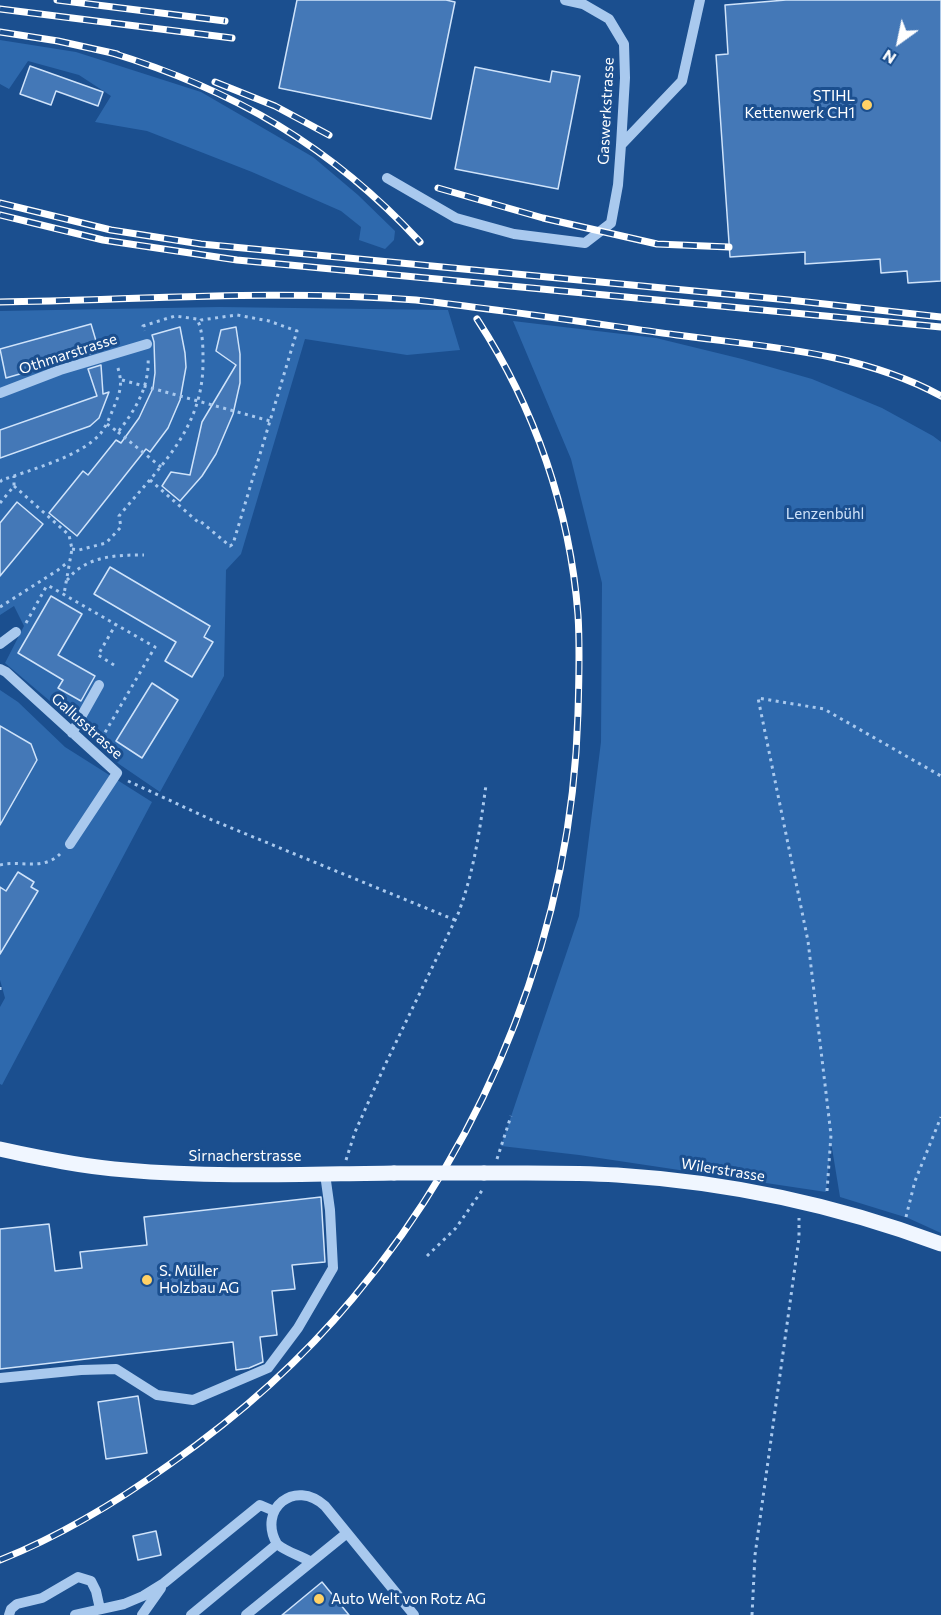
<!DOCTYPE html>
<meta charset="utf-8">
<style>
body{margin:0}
#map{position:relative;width:941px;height:1615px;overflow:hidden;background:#1b4f8f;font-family:Commissioner,sans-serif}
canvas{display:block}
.north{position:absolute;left:869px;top:12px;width:60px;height:60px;-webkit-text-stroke:4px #1b4f8f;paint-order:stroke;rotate:213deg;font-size:16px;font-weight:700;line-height:24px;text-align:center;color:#fff}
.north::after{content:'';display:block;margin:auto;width:21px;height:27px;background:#fff;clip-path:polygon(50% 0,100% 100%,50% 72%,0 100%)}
</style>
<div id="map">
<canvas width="941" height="1615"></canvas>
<div class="north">N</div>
</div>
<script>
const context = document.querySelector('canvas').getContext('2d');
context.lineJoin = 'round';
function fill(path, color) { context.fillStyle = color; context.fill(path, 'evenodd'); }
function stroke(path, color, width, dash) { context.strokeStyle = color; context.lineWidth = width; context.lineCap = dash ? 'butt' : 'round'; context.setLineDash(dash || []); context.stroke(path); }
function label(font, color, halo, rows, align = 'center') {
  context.font = font + ' Commissioner,sans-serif'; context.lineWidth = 6; context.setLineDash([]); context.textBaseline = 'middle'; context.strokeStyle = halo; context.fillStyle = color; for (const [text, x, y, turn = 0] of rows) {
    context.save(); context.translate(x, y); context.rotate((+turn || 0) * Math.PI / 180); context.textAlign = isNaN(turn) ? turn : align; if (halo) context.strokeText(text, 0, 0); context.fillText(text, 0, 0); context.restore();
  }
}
const green = new Path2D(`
 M0,40L76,52L201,92L313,157L358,195L395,231L394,240L385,249L359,240L361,227L341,211L252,172L147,131L95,122L111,96L79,75L28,61L9,89L0,84Z
 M219,307L448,310L460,350L407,355L305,339L241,554L226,570L224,676L160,792L119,764L84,730L5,663L24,626L14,606L0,615V311Z
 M513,321L656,338L742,359L812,379L882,408L933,436L941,442V1233L908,1218L840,1197L831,1142L826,1192L579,1155L501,1146L579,916L601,742L602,583L571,459Z
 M0,690L18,702L65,747L152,802L2,1085L0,1084V1007L5,998L0,980Z`);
const building = new Path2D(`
 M297,0H446L455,2L431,119L279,88Z
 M786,0H941V281L908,283L907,271L881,273L880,259L805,264V252L730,257L716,55L728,54L725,5Z
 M30,66L103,92L98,106L56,91L51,105L20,94Z
 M475,67L550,82L552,71L580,76L558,189L455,169Z
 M91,324L99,351L6,378L0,349Z
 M180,327L185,353L186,367L180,400L168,428L150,452L146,449L77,536L49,513L83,471L88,475L116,440L121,443L139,418L153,388L155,373L154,342L152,335Z
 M236,327L240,354V383L233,414L216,454L202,476L180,501L162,486L171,472L190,475L202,422L236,365L216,351L221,330Z
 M101,365L103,394L109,392L99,418L90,426L0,458V430L97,396L88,369Z
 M17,502L43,524L0,576V523Z
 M110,567L210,626L204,637L213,642L192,677L165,661L176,642L94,594Z
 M51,596L82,614L58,655L95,676L81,701L58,688L63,680L18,653Z
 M152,683L178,700L142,758L116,741Z
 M0,726L31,744L37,760L0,825Z
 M18,872L34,882L31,887L38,891L0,954V887L6,891Z
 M321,1197L325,1262L292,1265L295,1289L272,1291L277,1335L260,1337L263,1362L249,1368L236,1370L233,1342L0,1369V1229L49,1224L55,1271L82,1268L80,1252L147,1245L144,1217Z
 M138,1396L147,1453L106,1459L98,1402Z
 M156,1531L161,1555L138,1560L133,1536Z
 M322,1582L349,1615H282Z`);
const path = new Path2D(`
 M122,380L270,421
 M107,424L118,432C136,409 150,386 148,356
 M118,432L161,467
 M150,480L198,522L200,521L230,546L233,544L297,331L269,321L237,315L201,320L199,322
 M0,482L2,480C30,470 82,456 101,433C106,426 110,417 113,409C121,391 123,383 117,365
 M14,486L69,535L72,549L64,594
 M0,503L14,486V476
 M72,549L79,550L106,543L121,527L119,516C159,467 204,429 203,360C203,347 203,331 197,319L175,316L143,326L144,331
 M67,580C70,577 73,573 77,570C97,555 121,555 144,555
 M0,607L58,570L68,562
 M26,623L46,587L49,586L155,647L100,741
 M114,665L98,655L116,624
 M128,781L212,820L455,920
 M0,865C20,860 43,871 60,854
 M0,987V993
 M497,1159L511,1116
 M346,1160L355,1132L385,1065L458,914C474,872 480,829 486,785
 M827,1191L831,1135L808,941L758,698L824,709L941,776
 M906,1217L915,1181L941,1117
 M427,1256L456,1228L483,1189
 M752,1615L755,1555L799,1238V1218`);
const minor = new Path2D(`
 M621,145L682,81L700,0
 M387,178L456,218L514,234L585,243L611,223L618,185L621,145L625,78L624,44L609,19L583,4L565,0
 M0,393L60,370L147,344
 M0,644L16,632
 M0,669L6,672L117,773L70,844
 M72,733L99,685
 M0,1378L81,1370L116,1369L157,1395L193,1400L268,1368L298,1328L333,1268L330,1210L325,1174
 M277,1544C288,1553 300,1555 311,1562
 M9,1615L11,1609L17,1604L42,1598L78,1577L91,1581L96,1591L100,1609
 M75,1615L124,1604L143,1596L164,1583L260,1505L274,1511
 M142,1615L161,1588
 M191,1615L277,1544C257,1509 295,1478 325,1506L414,1615
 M246,1615L347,1533`);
const major = new Path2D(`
 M0,1149C41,1158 84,1167 126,1170C215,1178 305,1174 394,1173
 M484,1173C528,1173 573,1172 617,1175C727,1182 837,1205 941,1244`);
const rail = new Path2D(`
 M57,0L225,21
 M0,9L232,38
 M0,32L58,41L117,54
 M109,52C234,90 331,146 420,242
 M215,82L275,106L329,135
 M438,188L543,218L657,244L729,247
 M0,203L111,230L201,244L789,300L941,317
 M0,215L103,240L237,260L941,327
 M0,302C138,300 278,289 416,300C503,310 590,323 677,335C766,347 861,352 941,396
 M0,1560C60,1536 117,1502 170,1464C237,1417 300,1362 353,1298C490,1135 572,926 578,713C579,680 580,647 578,615C570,510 535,408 477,319`);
const majorBridge = new Path2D(`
 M394,1173H484`);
const markers = [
 [867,105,6,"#ffd166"],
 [147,1280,6,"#ffd166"],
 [319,1599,6,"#ffd166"]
];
const poiNames = [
 ["STIHL",855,96,"right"],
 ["Kettenwerk CH1",855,113,"right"],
 ["S. Müller",159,1271],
 ["Holzbau AG",159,1288],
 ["Auto Welt von Rotz AG",331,1599]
];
const streetNames = [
 ["Gaswerkstrasse",606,111,-87],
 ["Othmarstrasse",68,354,-18],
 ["Gallusstrasse",87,726,42],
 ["Sirnacherstrasse",245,1156],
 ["Wilerstrasse",723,1170,9]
];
const parkNames = [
 ["Lenzenbühl",825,514]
];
fill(green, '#2e69ad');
fill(building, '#4478b7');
stroke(building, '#cfe3fa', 1.5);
stroke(path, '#a9c9ee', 3, [3, 4.5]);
stroke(minor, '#a9c9ee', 10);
stroke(major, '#f0f6ff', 15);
stroke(rail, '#fff', 7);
stroke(rail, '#1b4f8f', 4.5, [14]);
stroke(majorBridge, '#f0f6ff', 15);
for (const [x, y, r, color] of markers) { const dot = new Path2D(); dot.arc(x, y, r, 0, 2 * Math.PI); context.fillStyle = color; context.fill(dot); stroke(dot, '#1b4f8f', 2); }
label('15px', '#fff', '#1b4f8f', poiNames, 'left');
label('15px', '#fff', '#1b4f8f', streetNames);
label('15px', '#cfe3fa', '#1b4f8f', parkNames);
</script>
